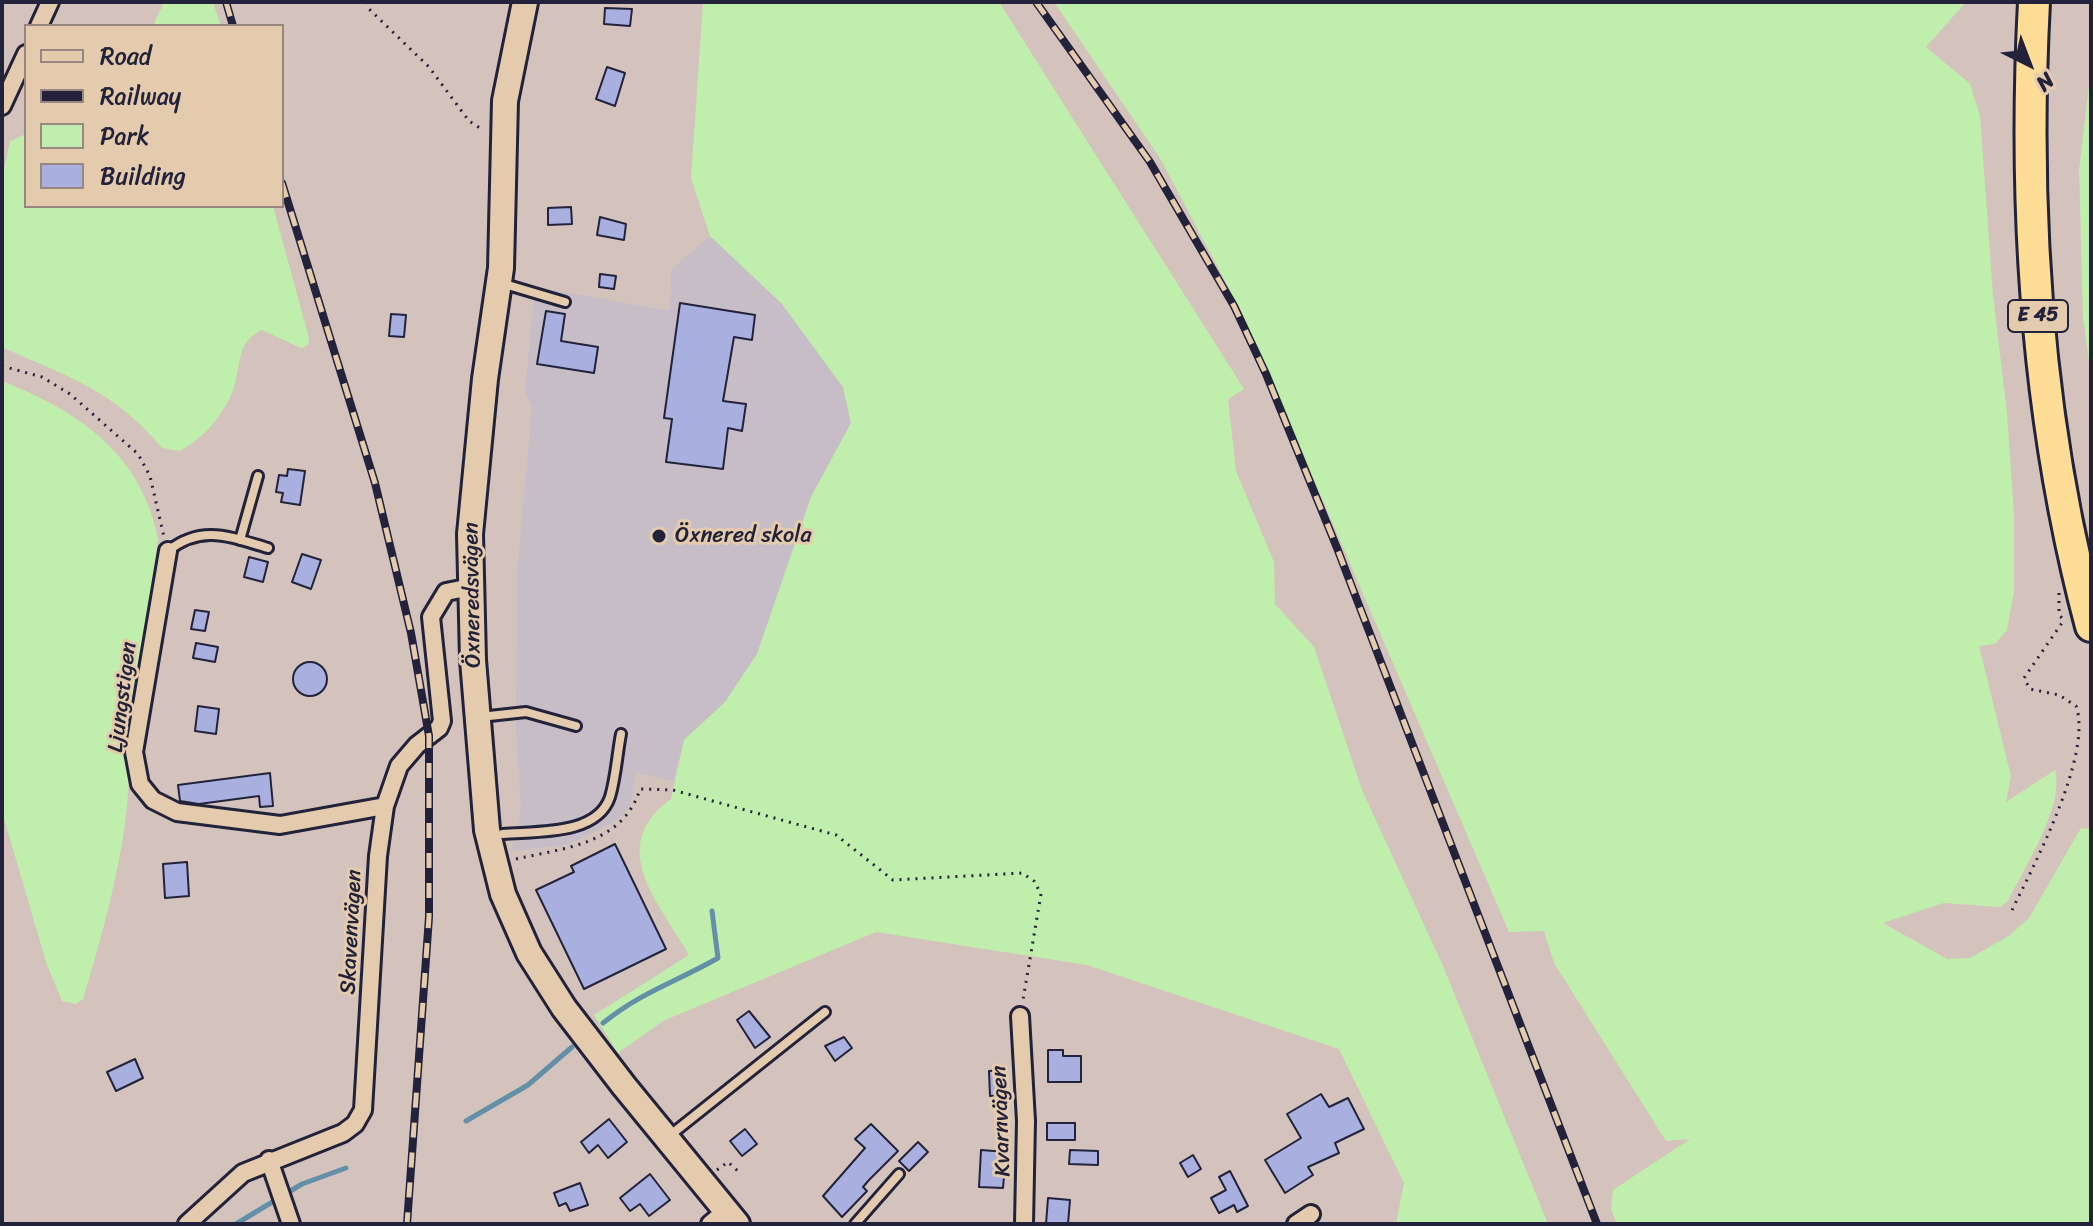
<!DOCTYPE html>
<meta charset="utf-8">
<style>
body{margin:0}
#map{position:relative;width:2093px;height:1226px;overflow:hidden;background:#d3c3bc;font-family:Sriracha,sans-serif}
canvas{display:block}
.frame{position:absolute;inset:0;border:4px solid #22223b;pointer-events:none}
.legend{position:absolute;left:24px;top:24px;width:260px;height:184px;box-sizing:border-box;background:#e5cbad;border:2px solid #97877f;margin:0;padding:10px 14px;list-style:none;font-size:24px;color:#22223b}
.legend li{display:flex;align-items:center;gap:16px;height:40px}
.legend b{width:40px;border:2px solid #97877f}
.north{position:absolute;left:1989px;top:24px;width:80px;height:80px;-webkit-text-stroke:6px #e5cbad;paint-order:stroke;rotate:138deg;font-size:22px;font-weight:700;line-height:32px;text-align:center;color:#22223b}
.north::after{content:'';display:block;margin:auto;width:28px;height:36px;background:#22223b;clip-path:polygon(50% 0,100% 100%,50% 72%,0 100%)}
</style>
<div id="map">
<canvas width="2093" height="1226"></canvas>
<div class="frame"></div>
<ul class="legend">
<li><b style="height:10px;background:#e5cbad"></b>Road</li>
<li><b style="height:10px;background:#22223b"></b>Railway</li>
<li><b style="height:22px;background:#c0eeac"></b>Park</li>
<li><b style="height:22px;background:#a9b0e0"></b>Building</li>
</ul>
<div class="north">N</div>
</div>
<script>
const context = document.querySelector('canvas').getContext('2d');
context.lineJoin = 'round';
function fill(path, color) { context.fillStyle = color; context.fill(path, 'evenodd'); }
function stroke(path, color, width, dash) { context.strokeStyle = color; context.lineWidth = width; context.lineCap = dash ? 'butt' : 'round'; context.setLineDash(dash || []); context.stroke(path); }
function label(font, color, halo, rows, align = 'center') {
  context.font = font + ' Sriracha,sans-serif'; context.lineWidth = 6; context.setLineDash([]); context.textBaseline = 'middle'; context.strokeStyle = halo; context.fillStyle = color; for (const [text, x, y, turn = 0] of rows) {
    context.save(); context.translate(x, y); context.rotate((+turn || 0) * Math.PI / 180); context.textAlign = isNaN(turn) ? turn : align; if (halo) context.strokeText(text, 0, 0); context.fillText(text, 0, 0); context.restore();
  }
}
const built = new Path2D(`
 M710,236L741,252L782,304L843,387L851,423L811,497L757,654L725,702L684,740L673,781L636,773L629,809L613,823L566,845L511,851L521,810L516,730L517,575L532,406L525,393L535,287L670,311L671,270Z`);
const green = new Path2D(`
 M164,2H213L221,26H153Z
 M703,2H999L1244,389L1228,399L1236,471L1274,562L1275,604L1314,647L1362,790L1443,966L1548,1224H1396L1404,1183L1339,1049L1087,965L876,932L663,1021L618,1053L594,1015L689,955C659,902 605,847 671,799L684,740L725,702L757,654L811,497L851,423L843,387L782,304L710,236L691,178Z
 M1054,2H1966L1926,47L1970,84L1980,116L1993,295L2007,413L2014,514V591L2007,630L1995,644L1979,646L2011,776L2006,802L2055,770C2065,806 2024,868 2008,901L2000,907L1944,903L1883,923L1947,959L1970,958L2010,935L2029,918L2081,828L2091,829V1224H1617L1611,1209L1613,1190L1690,1139L1666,1141L1554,963L1544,931L1509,932L1242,313L1160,158Z
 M2091,69V376L2083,317L2079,170Z
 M26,134V206H273L309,338L308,345L301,348L262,330C235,343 242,365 233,390C223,416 204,437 180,451L162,448C114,390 68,377 2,347L4,170L10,141Z
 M2,381C79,412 140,452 158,538L128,753C134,824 104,930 83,999L76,1004L62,1001L47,965L2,812Z`);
const stream = new Path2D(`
 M603,1023C643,991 676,982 718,958L712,911
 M466,1121L528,1085L572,1047
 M236,1224L302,1184L346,1168`);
const building = new Path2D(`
 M605,8L632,9L630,26L604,24Z
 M607,67L625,73L615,106L596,99Z
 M571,207L572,224L548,225V208Z
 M600,217L626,224L624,240L597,235Z
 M600,274L616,276L614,289L599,287Z
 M680,303L755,315L752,340L734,337L723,401L746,404L742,431L728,428L723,469L666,462L672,419L664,418Z
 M546,311L565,314L561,341L598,347L594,373L537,364Z
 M391,314L406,315L404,337L389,336Z
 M288,469L305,471L300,505L281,502L283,493L276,492L279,475L287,476Z
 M302,554L321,560L311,589L292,582Z
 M249,557L268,562L263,582L244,577Z
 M195,610L209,612L205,631L191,629Z
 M196,643L218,647L215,662L193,658Z
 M293 679a17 17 0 1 1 34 0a17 17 0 1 1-34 0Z
 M198,706L219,709L216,734L195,731Z
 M270,773L273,806L260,807L259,796L199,804L180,801L178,785Z
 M615,844L666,949L584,989L536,890L574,872L571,866Z
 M187,862L189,896L165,898L163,864Z
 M749,1011L770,1037L755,1048L737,1020Z
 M844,1037L852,1048L835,1061L825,1046Z
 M1048,1050H1063V1056H1081V1082H1048Z
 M135,1059L143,1078L116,1091L107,1072Z
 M1006,1070L1007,1095L990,1096L989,1071Z
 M1321,1094L1329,1107L1348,1098L1364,1129L1335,1143L1339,1153L1308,1167L1313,1175L1285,1193L1265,1160L1301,1138L1287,1114Z
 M609,1119L627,1142L608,1158L598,1145L589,1153L581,1142Z
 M1047,1123H1075V1140H1047Z
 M871,1124L898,1151L869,1180L863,1187L867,1191L842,1217L823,1196L865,1148L855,1139Z
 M745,1129L757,1144L742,1156L730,1141Z
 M918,1142L928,1152L909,1171L899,1161Z
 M981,1150L1006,1152L1003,1188L979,1187Z
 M1070,1150L1098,1151V1165L1069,1164Z
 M1193,1155L1201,1169L1188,1177L1180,1163Z
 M1230,1171L1248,1206L1237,1212L1234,1205L1219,1213L1211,1198L1226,1190L1219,1177Z
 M650,1174L670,1200L649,1216L640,1204L630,1211L620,1198Z
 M580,1183L588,1205L570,1211L566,1203L559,1206L554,1193Z
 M1048,1198L1070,1200L1068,1224H1046Z`);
const path = new Path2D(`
 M367,2L368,8L429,67L469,121L483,130
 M2,366L42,377L70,394L138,454L150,476L164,537
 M2059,593V615L2063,619
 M516,859C565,848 623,844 640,789L673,790L836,835L893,880L1022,873L1034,881L1041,894L1023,1000
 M2012,910C2034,865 2093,754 2076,706L2059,695L2030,689L2024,678L2064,620
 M717,1170L728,1162L739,1172`);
const lane = new Path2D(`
 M501,283L565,302
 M240,540L258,476
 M168,551C202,524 230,537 268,548
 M480,717L526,712L576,726
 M503,834C536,831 597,836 610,797C616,777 617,755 621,734
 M668,1137L825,1012
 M855,1224L899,1174`);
const street = new Path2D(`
 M39,26L50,2
 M2,106L26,54
 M168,551L134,752L140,784L153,800L177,812L280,825L385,806
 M1020,1016L1026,1121L1024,1224
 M269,1160L291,1224
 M187,1224L243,1173L343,1133L355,1124L363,1110L378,856L385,806L399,766L417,745L439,728L442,721L431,617L446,592L471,587
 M710,1224L727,1210
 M1296,1224L1311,1214`);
const secondary = new Path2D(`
 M525,2L505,101L501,268L485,379L470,534L473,660L487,830L503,894L529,953L564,1008L624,1086L737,1224`);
const highway = new Path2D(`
 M2034,2C2023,211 2037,423 2091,626`);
const rail = new Path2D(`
 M226,2L233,26
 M1036,2L1150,162L1234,306L1266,374L1337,548L1597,1224
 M282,183L375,483L411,633L429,736V917L407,1224`);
const markers = [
 [659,536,8,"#22223b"]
];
const shields = [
 [2038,316,60]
];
const shieldNames = [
 ["E 45",2038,316]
];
const poiNames = [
 ["Öxnered skola",675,536]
];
const streetNames = [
 ["Öxneredsvägen",473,595,-91],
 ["Ljungstigen",123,697,-83],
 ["Skavenvägen",352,932,-87],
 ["Kvarnvägen",1002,1121,-92]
];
fill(built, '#c6bdc7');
fill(green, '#c0eeac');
stroke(stream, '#638fa8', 5);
fill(building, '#a9b0e0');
stroke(building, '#22223b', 2);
stroke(lane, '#22223b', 14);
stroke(street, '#22223b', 22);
stroke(secondary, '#22223b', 30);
stroke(highway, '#22223b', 36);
stroke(path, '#22223b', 3, [2, 6]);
stroke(lane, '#e5cbad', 8);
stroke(street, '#e5cbad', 16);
stroke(secondary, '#e5cbad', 24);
stroke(highway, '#fedd96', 30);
stroke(rail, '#22223b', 8);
stroke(rail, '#e5cbad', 5, [15]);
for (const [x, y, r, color] of markers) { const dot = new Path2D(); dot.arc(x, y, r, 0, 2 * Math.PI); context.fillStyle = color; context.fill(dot); stroke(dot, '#e5cbad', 3); }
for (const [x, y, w] of shields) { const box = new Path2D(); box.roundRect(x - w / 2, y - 16, w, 32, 6); context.fillStyle = '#e5cbad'; context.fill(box); stroke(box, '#22223b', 2); }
label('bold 20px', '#22223b', null, shieldNames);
label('22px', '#22223b', '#e5cbad', poiNames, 'left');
label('22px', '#22223b', '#e5cbad', streetNames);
</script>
